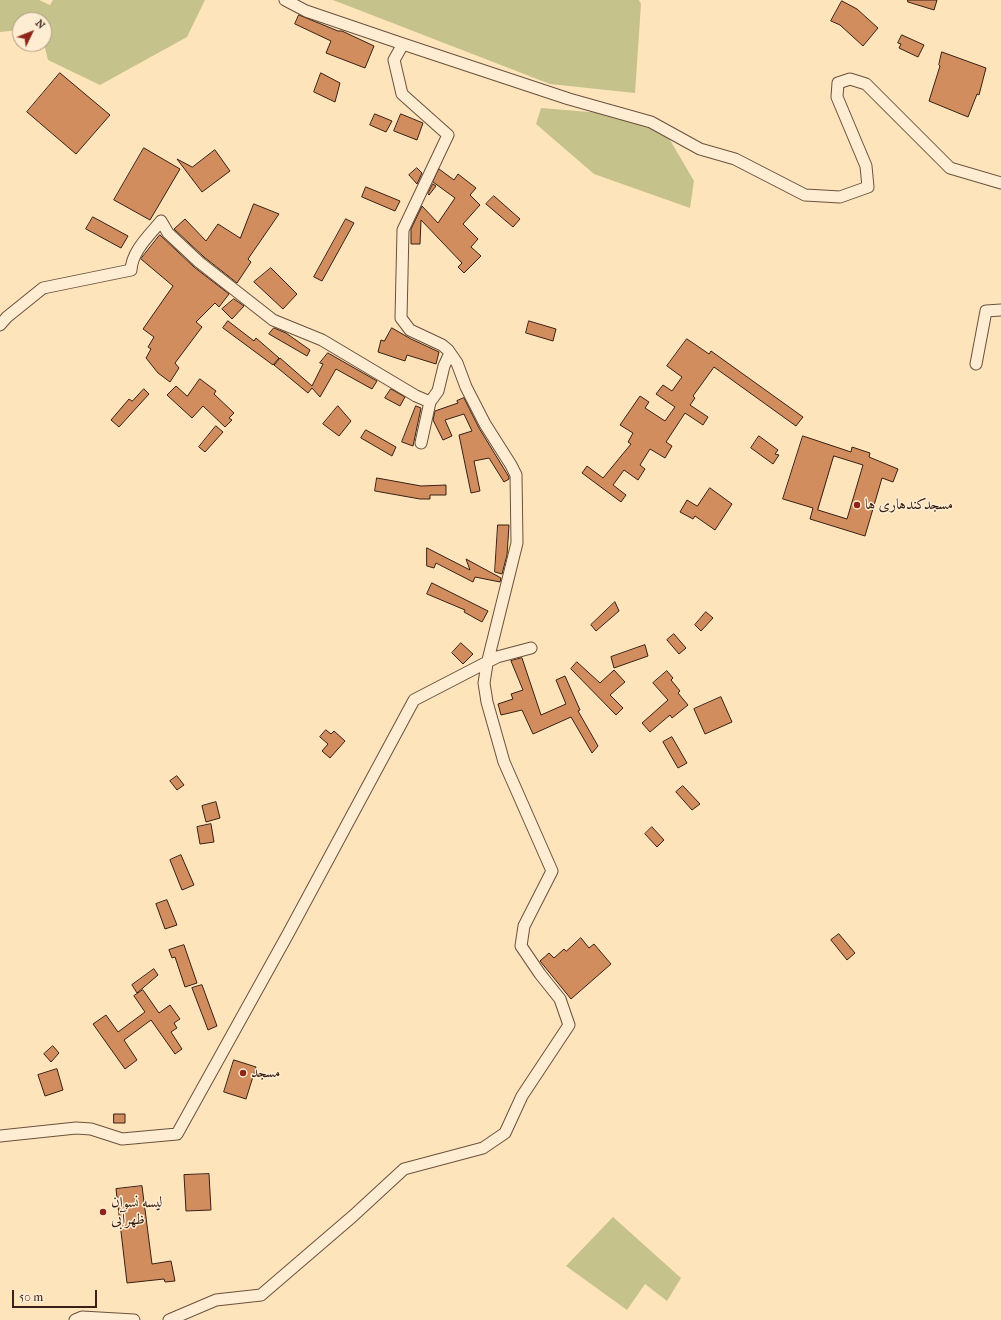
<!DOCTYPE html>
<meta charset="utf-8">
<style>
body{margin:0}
#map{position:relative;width:1001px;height:1320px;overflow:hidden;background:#fee4ba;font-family:"IM FELL French Canon",serif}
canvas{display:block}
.north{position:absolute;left:12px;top:12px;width:40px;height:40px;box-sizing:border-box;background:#feedd2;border:1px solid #af9b86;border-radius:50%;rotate:47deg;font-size:11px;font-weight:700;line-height:16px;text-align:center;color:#382015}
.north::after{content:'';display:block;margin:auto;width:14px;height:18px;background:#8f2418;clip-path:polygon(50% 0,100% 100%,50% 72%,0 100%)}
.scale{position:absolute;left:12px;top:1290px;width:85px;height:18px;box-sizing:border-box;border:2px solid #382015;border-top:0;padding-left:5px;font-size:12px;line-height:14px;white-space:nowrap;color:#382015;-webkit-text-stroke:3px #feedd2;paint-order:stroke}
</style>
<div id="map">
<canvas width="1001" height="1320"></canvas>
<div class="north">N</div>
<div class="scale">50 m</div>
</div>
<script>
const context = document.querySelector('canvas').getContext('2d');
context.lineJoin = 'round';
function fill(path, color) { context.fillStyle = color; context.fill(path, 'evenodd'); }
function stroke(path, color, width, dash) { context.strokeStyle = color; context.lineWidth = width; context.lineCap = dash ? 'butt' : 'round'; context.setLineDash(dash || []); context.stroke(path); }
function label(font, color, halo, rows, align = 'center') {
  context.font = font + ' "IM FELL French Canon",Amiri,serif'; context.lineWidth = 3; context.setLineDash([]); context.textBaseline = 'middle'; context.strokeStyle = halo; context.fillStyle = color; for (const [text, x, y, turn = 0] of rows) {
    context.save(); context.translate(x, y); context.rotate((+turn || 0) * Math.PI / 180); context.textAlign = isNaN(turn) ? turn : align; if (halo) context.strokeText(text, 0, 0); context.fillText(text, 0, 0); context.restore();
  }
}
const green = new Path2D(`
 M0,0H39L50,5L53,0H205L187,37L100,85L48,60L44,44V20H20V30L0,32Z
 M333,0H639L641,4L635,93L550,84Z
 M541,108L626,115L663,128L694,181L690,208L594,174L536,124Z
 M613,1217L681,1278L667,1301L645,1284L627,1310L566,1266Z`);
const building = new Path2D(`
 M908,0H937L934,10L908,2Z
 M842,1L857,9L878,28L863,46L840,25L831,21Z
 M299,15L338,31H342L374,46L365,68L326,53L331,41L295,24Z
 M902,35L924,45L918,57L899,48L901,44L898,43Z
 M942,52L986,68L979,95L977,94L968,117L929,101L940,66L939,65Z
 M60,73L110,115L76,154L27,112Z
 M321,73L340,83L335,102L314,92Z
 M375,114L392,121L386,132L370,125Z
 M401,114L423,123L417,140L394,131Z
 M144,148L180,169L150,220L114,200Z
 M215,150L230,171L202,192L177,159L192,167Z
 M417,168L422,173L417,184L409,175Z
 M439,169L454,180L458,174L476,188L470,195L480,205L463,224L478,239L471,247L481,256L464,273L458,267L462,263L421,220L420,244H411V229L422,206L438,223L455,198L433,182Z
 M433,184L436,186L429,195L428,194Z
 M366,187L400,201L395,211L362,197Z
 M494,196L520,219L513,227L486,204Z
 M254,204L279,214L248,259L251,262L237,283L204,257L174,229L185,219L206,241L218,224L240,238Z
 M93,217L128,236L121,248L86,229Z
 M346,219L354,223L322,281L314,277Z
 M160,235L194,267L229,294L219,307L215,303L196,322L202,327L175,363L179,368L170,382L158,373L146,358L151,349L148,347L154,337L143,329L173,286L141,259Z
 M271,268L297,294L283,309L254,282Z
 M234,299L244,306L232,319L222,309Z
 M228,321L254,341L256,338L279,358L273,365L223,328Z
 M529,321L556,329L553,341L526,333Z
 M274,328L286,333L310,350L307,356L269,334Z
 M392,328L411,339L439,352L436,364L407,355L405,361L378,352L381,340L384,341Z
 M687,339L709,354L711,351L803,417L796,426L714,367L693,396L695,398L690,405L708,417L703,425L685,413L666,442L672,446L665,458L650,449L640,465L645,469L638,480L624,470L613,485L626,495L621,502L582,473L587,466L603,478L631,444L628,442L633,433L620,425L640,396L649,402L645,408L665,421L675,407L656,394L663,385L672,391L682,377L667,366Z
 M328,353L377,381L372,389L336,369L320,397L312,388L308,393L274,365L280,358L312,386L323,364L320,363Z
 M200,379L216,391L214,394L234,413L229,418L232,420L225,427L203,406L192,418L167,395L176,386L187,396Z
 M144,389L149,394L119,427L111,420L129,399L132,401Z
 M391,389L405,397L400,406L385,398Z
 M464,398L479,428L509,477V479L504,482L489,458L474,461L480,491L471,493L459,435L472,431L464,414L445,420L452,436L443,440L433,420L435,411L458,403L457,401Z
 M338,406L351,421L339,436L323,424Z
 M416,406L421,408L413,446L402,442Z
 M216,426L223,432L205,452L199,447Z
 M366,430L396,447L392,456L361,438Z
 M759,436L778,450L775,454L779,455L773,464L751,448Z
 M803,436L851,452L852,447L870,453L869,457L898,469L893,482L882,478L865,536L810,519L813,508L783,499ZM834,456L863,465L847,519L818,510Z
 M377,478L421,486L446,485V495H430V499H420L375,491Z
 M710,488L732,504L715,530L695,516L693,519L680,512L687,500L697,506Z
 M498,525H509L507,555L502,574L495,572Z
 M427,548L470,570L466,559L501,578L500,582L475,577L473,582L436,563L434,568L427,566Z
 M432,583L488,611L482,622L464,612L465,610L427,594Z
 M615,602L619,611L596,631L591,625Z
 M706,612L713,618L701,631L695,625Z
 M674,634L686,648L679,654L667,640Z
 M461,643L473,654L463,664L452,653Z
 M645,645L648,656L614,668L611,657Z
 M522,658L541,715L566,704L556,680L565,676L580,710L578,711L598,746L592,753L571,717L533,734L522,710L501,715L498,704L513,699L511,694L523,690L511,661Z
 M577,662L600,683L614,670L625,682L610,695L623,708L616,715L571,669Z
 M667,671L673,678L671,680L680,691L678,693L688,705L672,718L670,715L650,732L642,723L668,700L653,683Z
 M721,697L732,722L705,734L694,709Z
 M326,730L331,734L334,731L345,741L330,758L322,751L328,744L320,737Z
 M672,737L687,763L678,768L663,742Z
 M177,776L184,785L177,790L170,781Z
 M683,786L700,804L692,810L676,792Z
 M216,802L220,818L206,822L202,806Z
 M211,824L214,842L200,844L197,827Z
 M652,827L664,840L657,847L645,834Z
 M181,855L194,885L182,890L170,860Z
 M167,900L177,925L165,929L156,904Z
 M839,934L855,953L847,960L831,940Z
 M581,938L589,948L594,944L611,964L571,999L540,961L549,953L554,958L564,949L566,951Z
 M184,945L197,983L185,987L175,957L172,958L169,950Z
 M154,969L158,975L137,993L132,985Z
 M202,985L217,1026L208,1030L192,988Z
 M143,990L159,1013L170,1005L180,1019L174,1023L177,1028L171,1032L182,1049L175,1054L151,1020L124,1040L137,1060L125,1069L93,1024L106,1015L118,1032L145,1012L134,996Z
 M53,1046L59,1053L51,1062L44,1054Z
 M234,1060L256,1067L246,1099L224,1092Z
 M57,1069L63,1090L45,1096L38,1075Z
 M114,1114H125V1123H114Z
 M209,1174L211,1210L186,1211L184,1175Z
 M142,1186L152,1264L171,1261L175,1281L165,1282L164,1279L127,1283L116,1189Z`);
const street = new Path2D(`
 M285,0L306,11L403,44L569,99L651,122L700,149L735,159L805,195L840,197L868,187L866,166L837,97L838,83L850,79L866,84L950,168L1001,183
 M0,325L7,317L43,288L131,270C132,251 149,236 161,221L168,233L199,262L273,320L322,340L416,396L430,402
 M976,364L986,311L1001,310
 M421,443L430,402L438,391L444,366L450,353
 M0,1136L76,1128L91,1129L122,1139L177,1134L288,934L414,700L497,657L531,648
 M75,1320L82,1317L134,1320
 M169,1320L216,1300L261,1295L353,1216L404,1169L483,1148L505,1133L522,1096L569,1025L560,999L540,974L521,946L524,926L552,871L504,762L487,702L484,683L487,664L517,543L516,475L511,465L485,424L466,387L457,363L448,350L442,345L410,330L401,318L403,230L448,135L402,94L394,60L403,44`);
const markers = [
 [857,505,4,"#8f2418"],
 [243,1073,4,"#8f2418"],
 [103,1212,4,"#8f2418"]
];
const poiNames = [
 ["مسجدکندهاری ها",865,505],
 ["مسجد",251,1073],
 ["لیسه نسوان",111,1203],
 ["ظهرآبی",111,1220]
];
fill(green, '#c6c28b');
fill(building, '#d28d5f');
stroke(building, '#382015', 1);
stroke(street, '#6a513e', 13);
stroke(street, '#feedd2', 11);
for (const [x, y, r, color] of markers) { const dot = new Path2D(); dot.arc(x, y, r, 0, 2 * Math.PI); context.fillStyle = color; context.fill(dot); stroke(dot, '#feedd2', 1.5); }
label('15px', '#382015', '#feedd2', poiNames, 'left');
</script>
